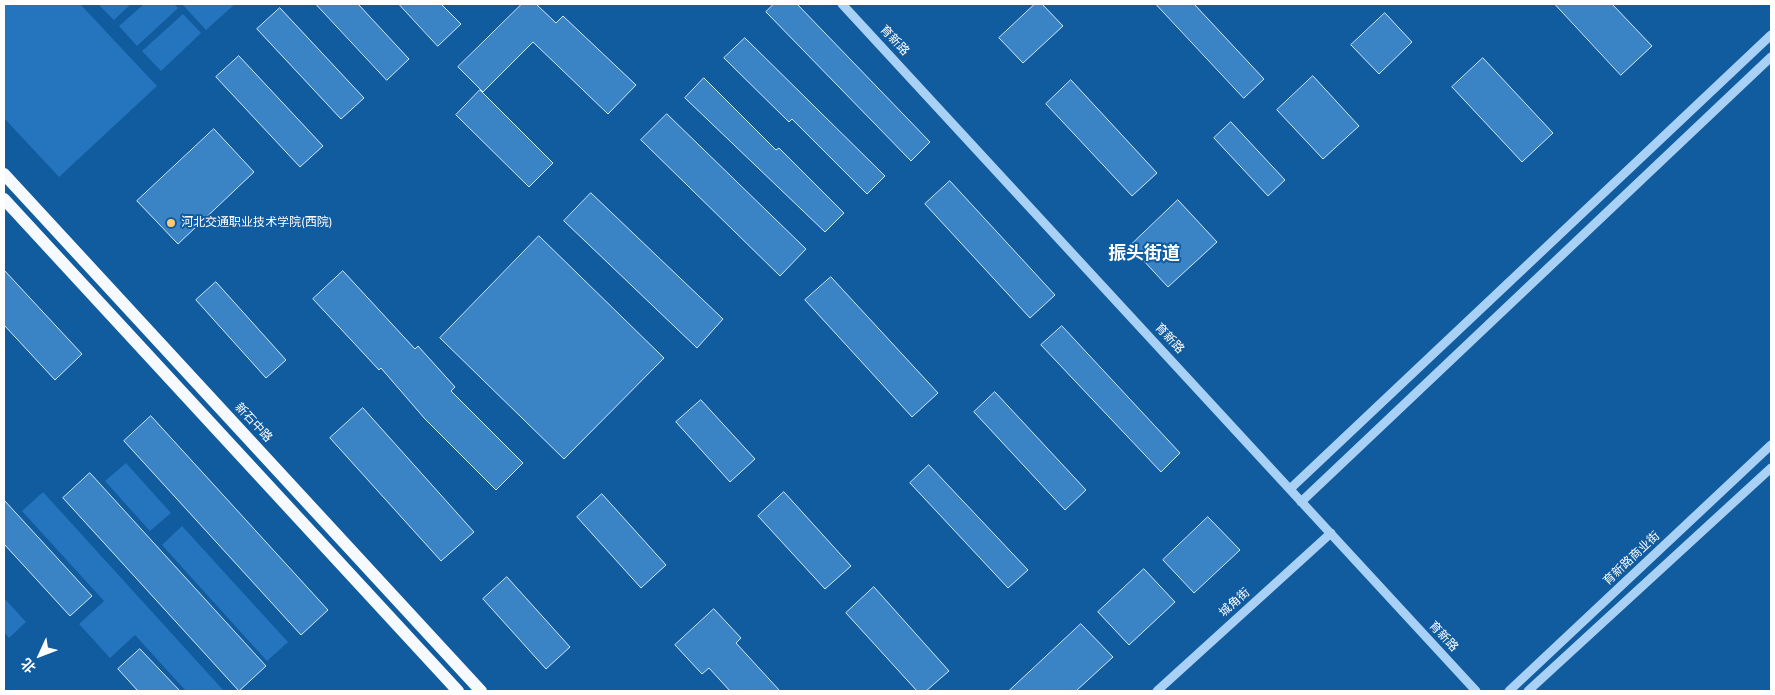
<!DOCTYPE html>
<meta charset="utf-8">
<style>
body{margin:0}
#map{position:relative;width:1775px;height:695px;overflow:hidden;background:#115b9f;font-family:"Nunito Sans","Noto Sans SC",sans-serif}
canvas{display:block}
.frame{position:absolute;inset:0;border:5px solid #fff;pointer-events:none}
.north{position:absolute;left:15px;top:630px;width:50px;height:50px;-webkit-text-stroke:4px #115b9f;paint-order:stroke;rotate:227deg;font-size:14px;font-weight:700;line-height:20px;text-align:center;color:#fff}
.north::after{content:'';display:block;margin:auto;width:18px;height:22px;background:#fff;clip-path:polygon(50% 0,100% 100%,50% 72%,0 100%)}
</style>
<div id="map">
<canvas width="1775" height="695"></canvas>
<div class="frame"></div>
<div class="north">北</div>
</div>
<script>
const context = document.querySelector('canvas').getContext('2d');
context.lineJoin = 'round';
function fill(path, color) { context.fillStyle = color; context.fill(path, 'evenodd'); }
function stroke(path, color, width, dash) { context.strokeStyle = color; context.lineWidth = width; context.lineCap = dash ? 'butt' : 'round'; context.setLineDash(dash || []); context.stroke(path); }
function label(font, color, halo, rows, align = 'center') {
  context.font = font + ' "Nunito Sans","Noto Sans SC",sans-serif'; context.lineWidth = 4; context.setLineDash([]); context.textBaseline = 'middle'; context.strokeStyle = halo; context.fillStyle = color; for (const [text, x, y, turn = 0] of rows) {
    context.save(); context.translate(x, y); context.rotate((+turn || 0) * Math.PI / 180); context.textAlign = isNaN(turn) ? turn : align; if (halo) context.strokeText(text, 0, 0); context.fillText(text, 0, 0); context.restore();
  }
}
const green = new Path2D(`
 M4,4H80L157,86L59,177L4,118Z
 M98,4H131L114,20Z
 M144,4H174L178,8L137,46L119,26Z
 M182,4H235L206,30Z
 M183,14L201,33L161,71L142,51Z
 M126,463L171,513L150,531L105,481Z
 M43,492L224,691H186L135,635L110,658L79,624L104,601L22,511Z
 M182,526L288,642L267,661L162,545Z
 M4,598L26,622L9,638L4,632Z`);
const building = new Path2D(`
 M316,4H358L409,59L387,80Z
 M399,4H441L461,24L438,46Z
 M522,4H536L556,23L563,16L636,85L608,114L533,42L483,92L458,67Z
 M774,4H797L930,142L911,161L766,12Z
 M1035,4H1042L1063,26L1023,63L999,38Z
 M1156,4H1194L1264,79L1244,98Z
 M1555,4H1612L1652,46L1621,75Z
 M280,8L364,98L341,119L257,29Z
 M1385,13L1412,42L1379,74L1351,45Z
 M745,38L885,176L867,194L792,119L789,122L724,58Z
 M239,56L323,146L300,167L216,77Z
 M1483,58L1553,133L1522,162L1452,87Z
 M1313,76L1359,126L1323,159L1277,110Z
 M704,78L776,150L779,148L844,213L825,232L685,98Z
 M1071,80L1157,173L1132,196L1046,104Z
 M480,90L553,163L529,187L456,115Z
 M667,114L806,249L780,276L641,140Z
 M1231,122L1285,180L1268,196L1214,138Z
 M214,129L254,172L178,244L137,201Z
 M950,181L1055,295L1030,318L925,204Z
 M591,193L723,319L697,348L564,221Z
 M1178,200L1217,242L1168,287L1130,246Z
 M539,236L664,358L564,459L440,338Z
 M4,270L82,354L55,380L4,325Z
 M343,271L415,349L418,346L455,387L451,391L523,463L496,490L425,419L381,368L379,370L313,299Z
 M831,277L938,393L912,417L805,300Z
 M216,282L286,360L266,378L196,300Z
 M1062,326L1180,453L1161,472L1041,345Z
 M995,392L1086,490L1065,510L974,412Z
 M701,400L755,459L730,482L676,422Z
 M363,408L474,532L441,561L330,438Z
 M151,416L328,610L301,635L124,441Z
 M929,465L1028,570L1008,588L910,483Z
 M90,473L266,666L239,691L63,498Z
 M784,492L851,566L825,589L758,516Z
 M602,494L666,565L641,588L577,517Z
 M4,500L92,596L70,616L4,544Z
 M1208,517L1240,550L1194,593L1163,560Z
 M1144,569L1175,602L1129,645L1098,612Z
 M507,577L570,647L546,669L483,599Z
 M874,587L949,671L926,691H917L846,613Z
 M714,609L741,638L736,643L780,691H730L709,668L702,674L675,645Z
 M1081,624L1113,657L1076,691H1009Z
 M140,649L180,691H138L118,669Z`);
const minor = new Path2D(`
 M842,4L1476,691
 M1290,489L1771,35
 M1301,502L1771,57
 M1157,691L1331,533
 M1509,691L1771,445
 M1528,691L1771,468`);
const major = new Path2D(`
 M4,174L481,691
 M4,199L458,691`);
const markers = [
 [171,223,5,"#ffc96c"]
];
const streetNames = [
 ["育新路",894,41,47],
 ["育新路",1169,339,47],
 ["新石中路",253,423,47],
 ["育新路商业街",1632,559,-43],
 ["城角街",1235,603,-42],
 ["育新路",1443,637,47]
];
const poiNames = [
 ["河北交通职业技术学院(西院)",181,223]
];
const districtNames = [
 ["振头街道",1144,255]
];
fill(green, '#2475bd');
fill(building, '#3a84c6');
stroke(building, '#d1e9fe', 1);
stroke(minor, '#a9d1f5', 9);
stroke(major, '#f6faff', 12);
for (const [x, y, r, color] of markers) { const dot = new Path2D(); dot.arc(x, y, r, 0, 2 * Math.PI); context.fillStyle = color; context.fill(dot); stroke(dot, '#115b9f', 2); }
label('12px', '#fff', '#115b9f', streetNames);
label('12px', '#fff', '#115b9f', poiNames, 'left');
label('bold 18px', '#fff', '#115b9f', districtNames);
</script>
